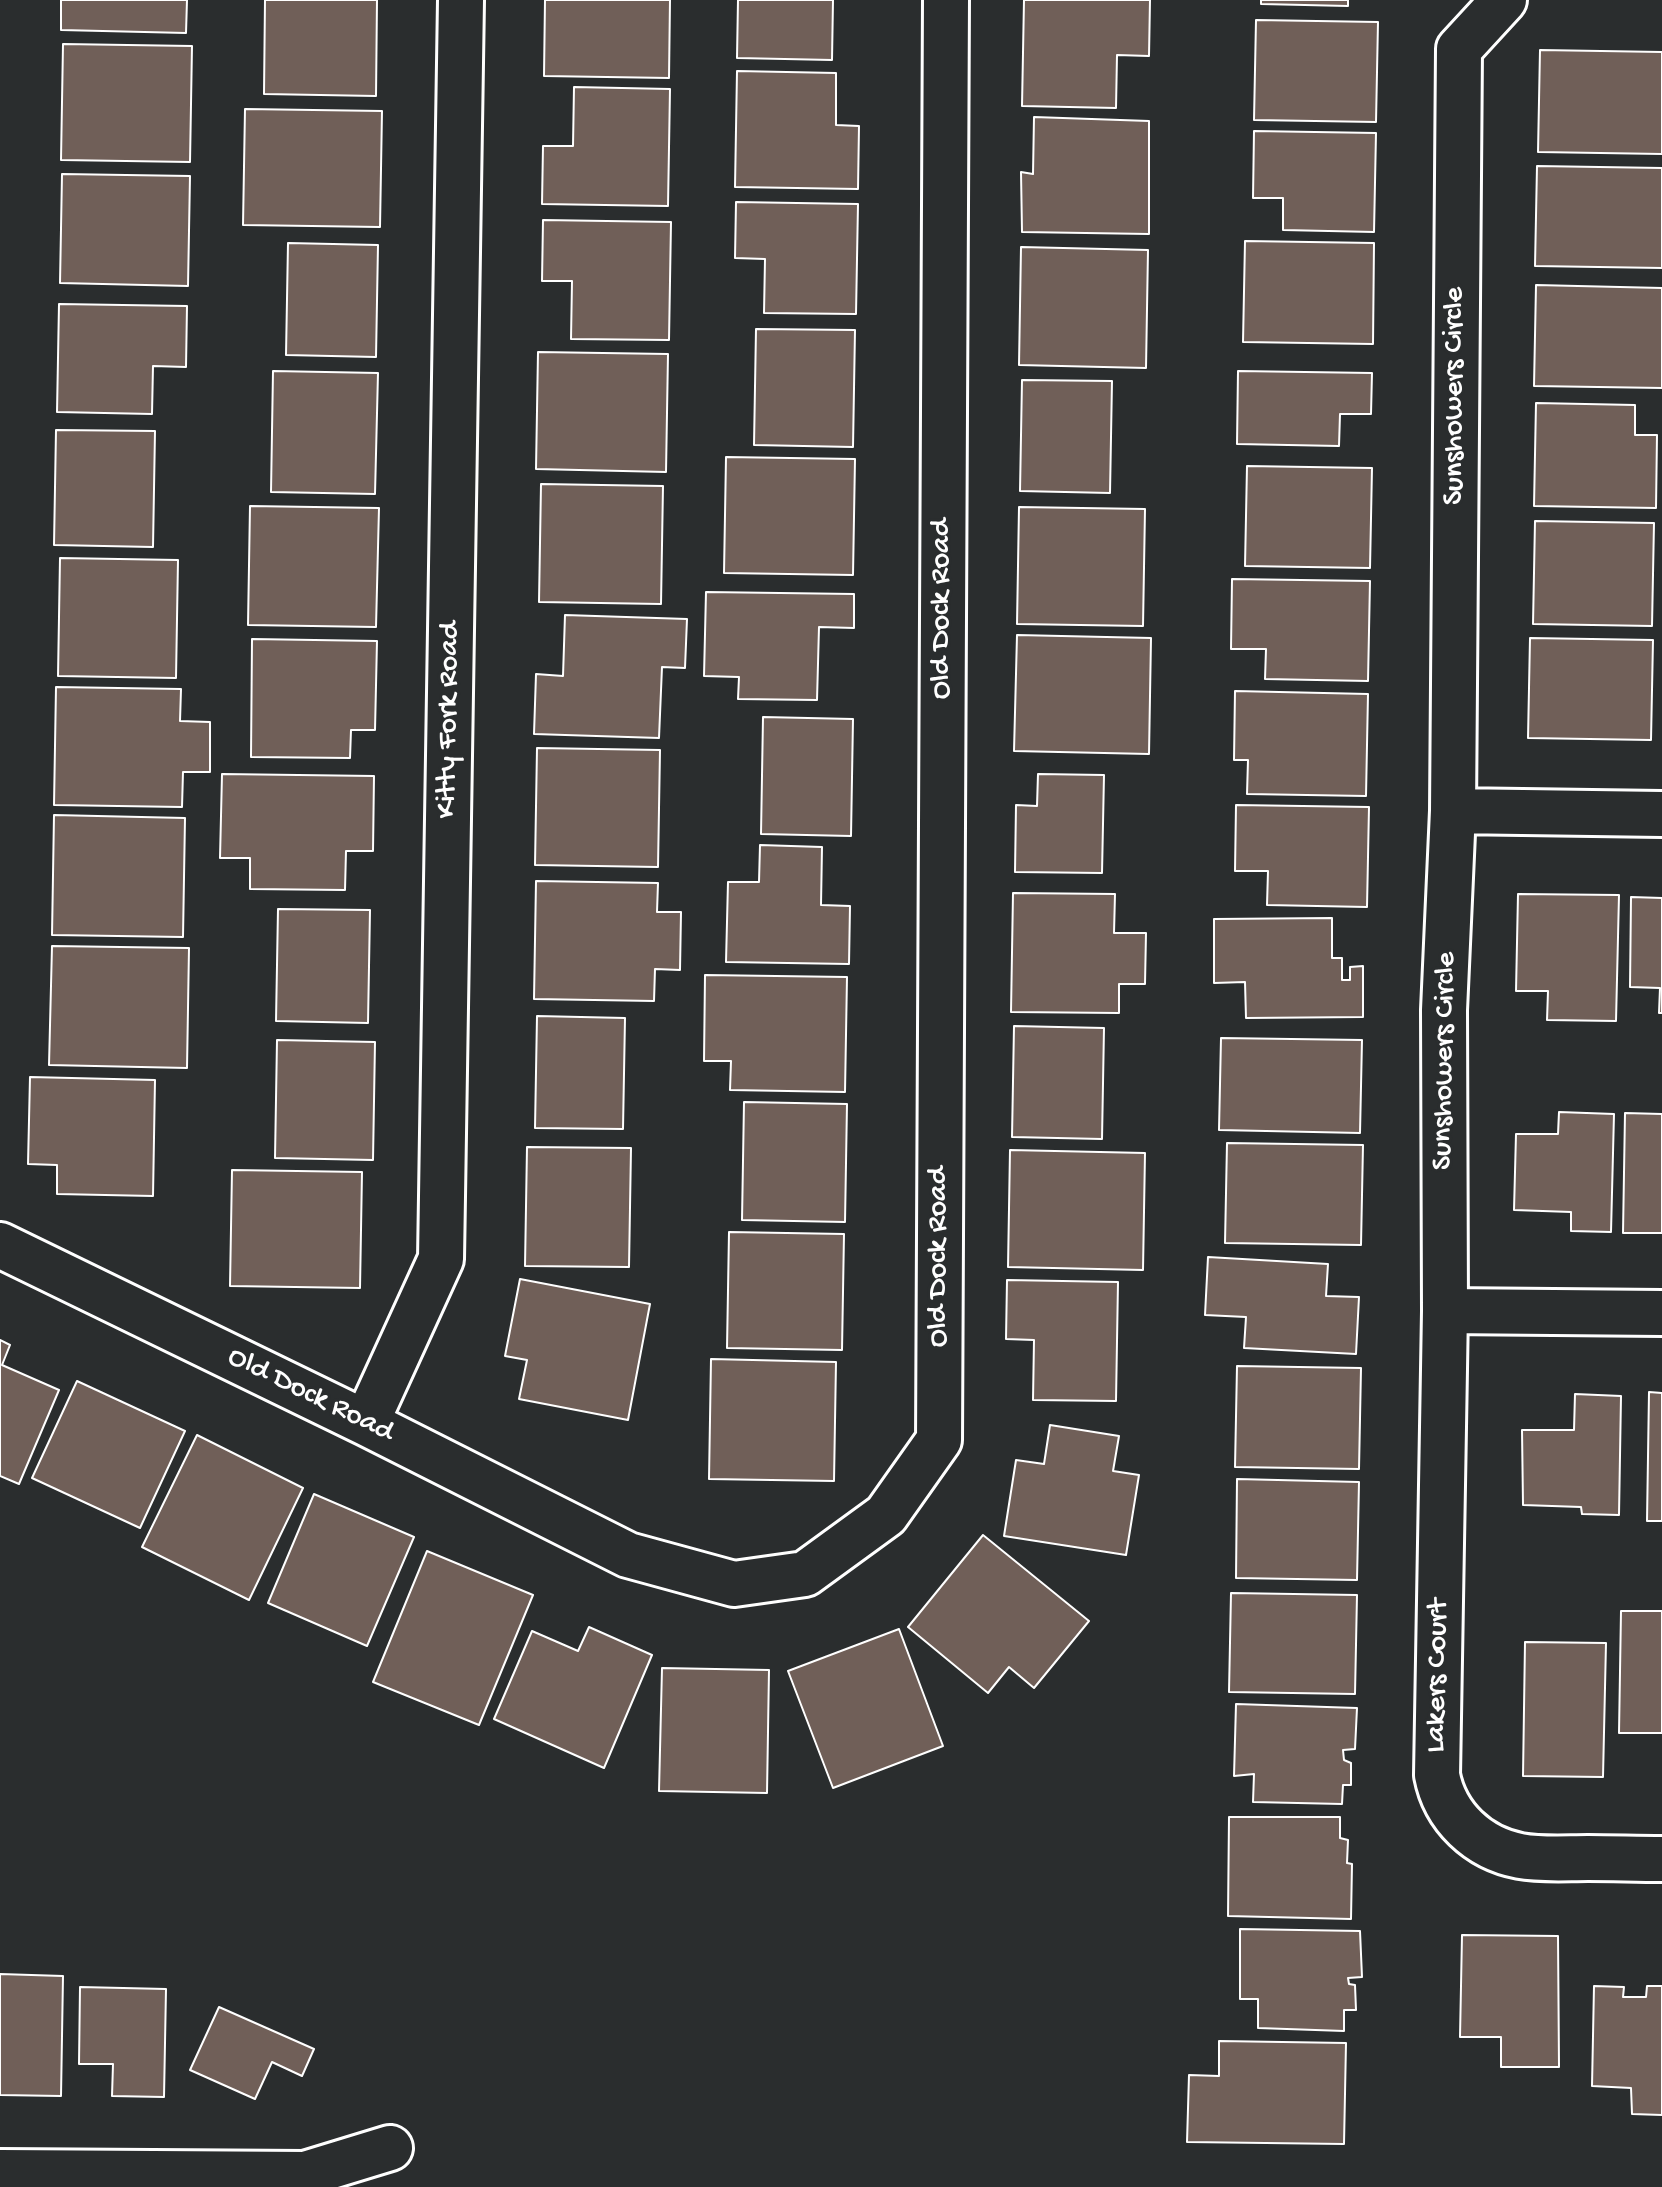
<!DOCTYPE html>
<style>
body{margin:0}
canvas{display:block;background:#2a2d2e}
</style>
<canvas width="1662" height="2187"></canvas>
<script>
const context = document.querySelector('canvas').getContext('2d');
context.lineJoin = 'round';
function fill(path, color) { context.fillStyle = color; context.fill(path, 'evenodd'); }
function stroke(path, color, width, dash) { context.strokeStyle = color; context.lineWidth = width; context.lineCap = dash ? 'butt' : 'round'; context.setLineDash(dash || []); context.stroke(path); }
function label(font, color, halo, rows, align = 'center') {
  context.font = font + ' "Gochi Hand",sans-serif'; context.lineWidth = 6; context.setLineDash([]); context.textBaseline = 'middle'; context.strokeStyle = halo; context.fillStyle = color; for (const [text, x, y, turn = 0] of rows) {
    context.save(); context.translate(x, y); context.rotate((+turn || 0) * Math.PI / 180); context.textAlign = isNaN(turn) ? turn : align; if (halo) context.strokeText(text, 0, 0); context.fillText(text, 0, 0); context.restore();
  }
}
const building = new Path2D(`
 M61,0H187L186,33L61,30Z
 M265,0H377L376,96L264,94Z
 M545,0H670L669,78L544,76Z
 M738,0H833L832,60L737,58Z
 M1024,0H1150L1149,56L1117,55L1116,108L1022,106Z
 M1261,0H1348V6L1261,4Z
 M1256,20L1378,22L1376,122L1254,120Z
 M63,44L192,46L190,162L61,160Z
 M1540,50L1662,52V154L1538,152Z
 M737,71L836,73V125L859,126L858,189L735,187Z
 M574,87L670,89L668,206L542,204L543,146H573Z
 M245,109L382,111L380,227L243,225Z
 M1034,117L1149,121V234L1022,232L1021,172L1033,174Z
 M1254,131L1376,133L1374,232L1283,230V198H1253Z
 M1537,166L1662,168V268L1535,266Z
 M62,174L190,176L188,286L60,283Z
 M736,202L858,204L856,314L764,313L765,259L735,258Z
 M543,220L671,222L669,340L571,339L572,281H542Z
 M1245,241L1374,243L1373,344L1243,342Z
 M288,243L378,245L376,357L286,355Z
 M1021,247L1148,250L1146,368L1019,365Z
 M1536,285L1662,288V388L1534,386Z
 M59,304L187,306L186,367L153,366L152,414L57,412Z
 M756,329L855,330L853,447L754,445Z
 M538,352L668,354L666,472L536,469Z
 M273,371L378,373L375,494L271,492Z
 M1238,371L1372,373L1371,414H1340L1339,446L1237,444Z
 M1022,380L1112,381L1110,493L1020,491Z
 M1536,403L1635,405V435H1657L1656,508L1534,506Z
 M56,430L155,431L153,547L54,545Z
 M726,457L855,459L853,575L724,573Z
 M1247,466L1372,468L1370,568L1245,566Z
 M541,484L663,486L661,604L539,602Z
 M250,506L379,508L376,627L248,625Z
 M1019,507L1145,509L1143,626L1017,624Z
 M1535,521L1654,523L1652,626L1533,624Z
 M60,558L178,560L176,678L58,676Z
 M1232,579L1370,581L1368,681L1265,679L1266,649H1231Z
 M706,592L854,594V628L819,627L817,700L738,699L739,677L704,676Z
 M565,615L687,619L685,668L662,667L659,738L534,734L536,674L563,676Z
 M1017,635L1151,638L1149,754L1014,751Z
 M1530,638L1653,640L1651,740L1528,738Z
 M252,639L377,641L375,730H351L350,758L251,757Z
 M56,687L181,689L180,721L210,722V772H183L182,807L54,805Z
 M1235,691L1368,694L1366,796L1247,794L1248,760H1234Z
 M763,717L853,719L851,836L761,834Z
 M537,748L660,750L658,867L535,865Z
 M222,774L374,776L373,851H346L345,890L250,889V858H220Z
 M1038,774L1104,775L1102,873L1015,872L1016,805L1037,806Z
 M1236,805L1369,807L1367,907L1267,905L1268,871H1235Z
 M54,815L185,818L183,937L52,935Z
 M760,845L822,847L821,905L850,906L849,964L726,962L728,882H759Z
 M536,881L658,883L657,912H681L680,970L655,969L654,1001L534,999Z
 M1013,893L1115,894L1114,933H1146L1145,984H1119V1013L1011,1012Z
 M1518,894L1619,895L1616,1021L1547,1020L1548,991H1516Z
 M1631,897L1662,898V1013H1659L1660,988L1630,987Z
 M278,909L370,910L368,1023L276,1021Z
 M1332,918V958H1342V980H1350V967L1363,966V1017L1246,1018L1245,982L1214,983V919Z
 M52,946L189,948L187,1068L49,1065Z
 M705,975L847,977L845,1092L730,1090L731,1061H704Z
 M537,1016L625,1018L623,1129L535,1128Z
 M1014,1026L1104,1028L1102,1139L1012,1137Z
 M1221,1038L1362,1040L1360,1133L1219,1130Z
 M277,1040L375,1042L373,1160L275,1158Z
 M30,1077L155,1080L153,1196L57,1194V1165L28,1164Z
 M744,1102L847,1104L845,1222L742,1220Z
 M1559,1112L1614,1114L1611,1232L1571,1231V1212L1514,1210L1516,1134H1558Z
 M1625,1113L1662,1114V1233H1623Z
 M1227,1143L1363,1145L1361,1245L1225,1243Z
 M527,1147L631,1148L629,1267L525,1266Z
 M1010,1150L1145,1153L1143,1270L1008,1267Z
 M232,1170L362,1172L360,1288L230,1286Z
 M729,1232L844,1234L842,1350L727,1348Z
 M1208,1257L1328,1264L1326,1296L1359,1297L1356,1354L1244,1348L1246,1317L1205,1315Z
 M520,1279L650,1304L628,1420L519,1399L527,1360L505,1356Z
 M1007,1280L1118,1282L1116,1401L1033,1400L1034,1340L1006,1339Z
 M0,1340L10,1345L2,1365L59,1390L19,1484L0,1476Z
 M711,1359L836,1362L834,1481L709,1479Z
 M1237,1366L1361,1368L1359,1469L1235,1467Z
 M77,1381L185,1431L140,1528L32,1478Z
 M1649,1392L1662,1393V1521H1647Z
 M1575,1394L1621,1396L1619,1515L1582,1514L1581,1507L1523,1505L1522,1430H1574Z
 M1050,1425L1119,1436L1113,1471L1139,1475L1126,1555L1004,1536L1016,1460L1044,1464Z
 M197,1435L303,1488L249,1600L142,1547Z
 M1237,1479L1359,1482L1357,1580L1236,1578Z
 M314,1494L414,1537L367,1646L268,1603Z
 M983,1535L1089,1621L1034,1688L1009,1667L988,1693L908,1627Z
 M427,1551L533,1595L479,1725L373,1682Z
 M1231,1593L1357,1595L1355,1694L1229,1692Z
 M1621,1611H1662V1733H1619Z
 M589,1627L652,1655L604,1768L494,1719L532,1631L578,1651Z
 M899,1629L943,1746L833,1788L788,1671Z
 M1525,1642L1606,1643L1603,1777L1523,1776Z
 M662,1668L769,1670L767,1793L659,1791Z
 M1236,1704L1357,1708L1355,1749L1343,1750L1344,1760L1351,1763V1785H1343L1342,1804L1253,1802L1254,1774L1234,1776Z
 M1229,1817H1340V1838L1348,1840L1347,1863L1352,1864L1351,1919L1228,1916Z
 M1240,1929L1360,1931L1362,1977L1348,1978L1349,1984L1355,1985L1356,2010H1344V2031L1258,2028V1999H1240Z
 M1462,1935L1558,1936L1559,2067H1501V2037H1460Z
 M0,1974L63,1976L61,2096L0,2095Z
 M1594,1986L1624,1987L1623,1997H1646L1647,1986H1662V2115L1632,2114L1631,2088L1592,2086Z
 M80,1987L166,1989L164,2097L112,2096L113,2064H79Z
 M219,2007L314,2049L302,2076L272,2062L255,2099L190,2070Z
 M1219,2041L1346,2043L1344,2144L1187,2142L1189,2075L1219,2076Z`);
const street = new Path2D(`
 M1504,0L1459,49L1453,811L1444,1010L1445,1311L1437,1775C1445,1817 1478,1848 1520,1856C1542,1860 1566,1858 1588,1858C1613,1858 1637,1859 1662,1859
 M1453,811L1662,814
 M0,1245L366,1423L628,1555L734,1584L805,1574L886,1515L939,1440L946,0
 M1445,1311L1662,1313
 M366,1423L441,1259L461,0
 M0,2172L305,2174L390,2148`);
const streetNames = [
 ["Sunshowers Circle",1456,396,-90],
 ["Old Dock Road",943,609,-90],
 ["Kitty Fork Road",450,720,-89],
 ["Sunshowers Circle",1446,1061,-89],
 ["Old Dock Road",940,1257,-90],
 ["Old Dock Road",310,1396,26],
 ["Lakers Court",1439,1676,-89]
];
fill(building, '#705f58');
stroke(building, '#fff', 2);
stroke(street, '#fff', 50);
stroke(street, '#2a2d2e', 44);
label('30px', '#fff', '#2a2d2e', streetNames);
</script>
